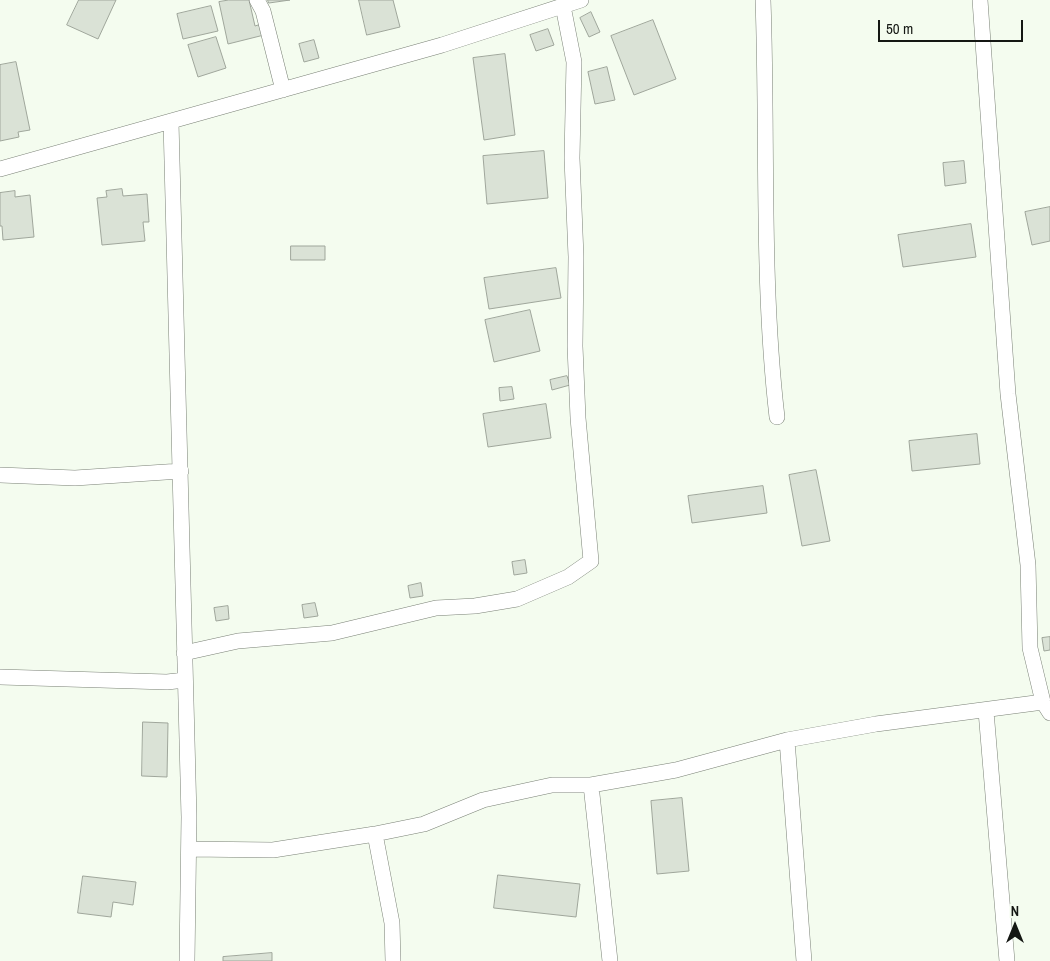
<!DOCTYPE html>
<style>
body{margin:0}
#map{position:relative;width:1050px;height:961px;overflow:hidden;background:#f4fcef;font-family:"Archivo Narrow",sans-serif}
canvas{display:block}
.north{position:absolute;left:990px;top:901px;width:50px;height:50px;-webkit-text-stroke:4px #f4fcef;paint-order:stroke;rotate:0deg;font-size:14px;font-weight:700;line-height:20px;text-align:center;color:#141713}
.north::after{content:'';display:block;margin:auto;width:18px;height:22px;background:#141713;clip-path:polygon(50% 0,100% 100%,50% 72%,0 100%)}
.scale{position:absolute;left:878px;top:20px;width:145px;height:22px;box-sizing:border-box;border:2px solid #141713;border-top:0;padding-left:6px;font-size:15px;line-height:18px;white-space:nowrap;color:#141713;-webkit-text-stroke:4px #f4fcef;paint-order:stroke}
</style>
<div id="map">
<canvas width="1050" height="961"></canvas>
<div class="north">N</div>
<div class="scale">50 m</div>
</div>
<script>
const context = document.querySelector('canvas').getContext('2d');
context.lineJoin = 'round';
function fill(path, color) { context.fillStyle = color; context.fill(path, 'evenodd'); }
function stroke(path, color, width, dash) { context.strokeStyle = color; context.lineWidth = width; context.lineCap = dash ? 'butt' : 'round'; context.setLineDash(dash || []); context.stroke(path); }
const building = new Path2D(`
 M79,0H116L98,39L67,25Z
 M229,0H249L255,26L261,24L264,35L228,44L219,2Z
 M268,0H290L269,3Z
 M359,0H393L400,27L367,35Z
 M211,6L218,31L183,39L177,14Z
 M591,12L600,32L589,37L580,18Z
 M653,20L676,79L634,95L611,36Z
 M548,29L554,45L536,51L530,35Z
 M216,37L226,68L198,77L188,45Z
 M314,40L319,58L304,62L299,44Z
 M505,54L515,135L484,140L473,58Z
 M16,62L30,130L18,132L19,137L0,141V65Z
 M607,67L615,100L595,104L588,72Z
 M544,151L548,198L487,204L483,156Z
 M964,161L966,183L945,186L943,163Z
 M122,189L123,196L147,194L149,222H143L145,241L102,245L97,198L107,197L106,191Z
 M15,191V197L30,195L34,237L3,240L2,226H0V193Z
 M1050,207V241L1032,245L1025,212Z
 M971,224L976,257L903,267L898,235Z
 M291,246H325V260H291Z
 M556,268L561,298L489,309L484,278Z
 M530,310L540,351L494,362L485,320Z
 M567,376L570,385L552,390L550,380Z
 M512,387L514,399L500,401L499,388Z
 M546,404L551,438L488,447L483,414Z
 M977,434L980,464L912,471L909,441Z
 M816,470L830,541L802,546L789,475Z
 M763,486L767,513L692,523L688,496Z
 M525,560L527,573L514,575L512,562Z
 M421,583L423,596L410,598L408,586Z
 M315,603L318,616L304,618L302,605Z
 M228,606L229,619L216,621L214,608Z
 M1050,637V650L1044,651L1042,638Z
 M143,722L168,723L167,777L142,776Z
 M682,798L689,871L657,874L651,801Z
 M498,875L580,884L576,917L494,908Z
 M83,876L136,882L133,905L113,902L111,917L78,913Z
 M272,953V961H223V957Z`);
const minor = new Path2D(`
 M257,0L263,11L283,90
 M763,0C768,139 761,279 777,417
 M980,0L1008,394L1028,565L1030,648L1043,702L1050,713
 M171,122L189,817L187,961
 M0,169L442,45L581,0
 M0,475L75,478L181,471
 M184,653L238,641L332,633L436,608L475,606L517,599L568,577L591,561L578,418L575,346L576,257L572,158L574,62L563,6
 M0,677L167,682L185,680
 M986,711L1007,961
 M787,740L804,961
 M591,785L610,961
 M375,834L392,923L393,961
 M189,849L273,850L375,834L424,824L483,800L552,785H591L676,770L787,740L876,724L1043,702`);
fill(building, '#dae2d6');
stroke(building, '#9fa69b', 1);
stroke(minor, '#7a8176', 16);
stroke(minor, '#fff', 15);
</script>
